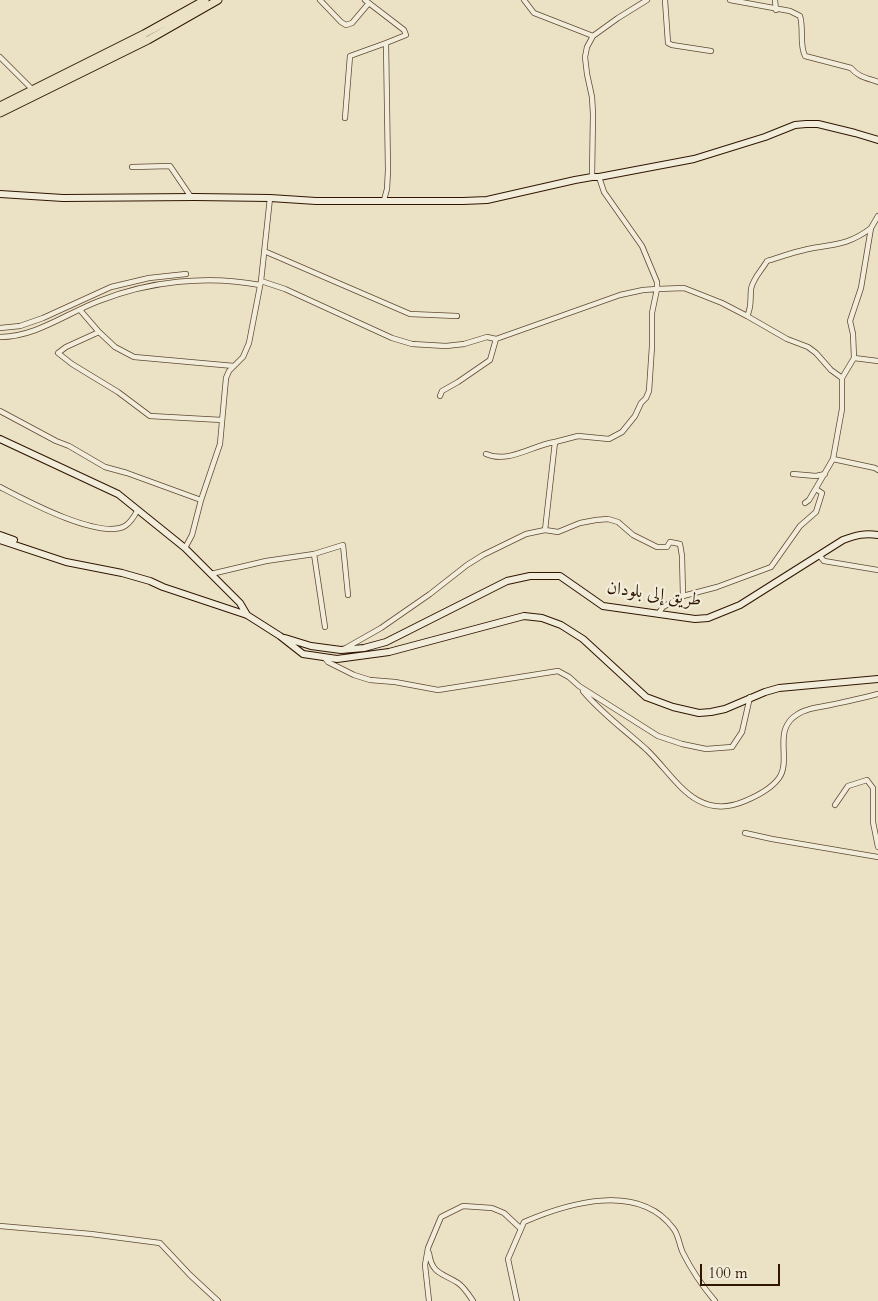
<!DOCTYPE html>
<meta charset="utf-8">
<style>
body{margin:0}
#map{position:relative;width:878px;height:1301px;overflow:hidden;background:#ebe2c6;font-family:Cardo,serif}
canvas{display:block}
.scale{position:absolute;left:700px;top:1264px;width:80px;height:22px;box-sizing:border-box;border:2px solid #301601;border-top:0;padding-left:6px;font-size:15px;line-height:18px;white-space:nowrap;color:#301601;-webkit-text-stroke:4px #f2ecda;paint-order:stroke}
</style>
<div id="map">
<canvas width="878" height="1301"></canvas>
<div class="scale">100 m</div>
</div>
<script>
const context = document.querySelector('canvas').getContext('2d');
context.lineJoin = 'round';
function stroke(path, color, width, dash) { context.strokeStyle = color; context.lineWidth = width; context.lineCap = dash ? 'butt' : 'round'; context.setLineDash(dash || []); context.stroke(path); }
function label(font, color, halo, rows, align = 'center') {
  context.font = font + ' Cardo,Amiri,serif'; context.lineWidth = 4.5; context.setLineDash([]); context.textBaseline = 'middle'; context.strokeStyle = halo; context.fillStyle = color; for (const [text, x, y, turn = 0] of rows) {
    context.save(); context.translate(x, y); context.rotate((+turn || 0) * Math.PI / 180); context.textAlign = isNaN(turn) ? turn : align; if (halo) context.strokeText(text, 0, 0); context.fillText(text, 0, 0); context.restore();
  }
}
const street = new Path2D(`
 M320,0L341,22L346,25L352,23L369,3
 M365,0L404,30L406,35L386,43L388,170L387,189L384,200
 M524,0L534,13L593,36
 M665,0L668,43L672,45L711,51
 M730,0L790,11L800,16C804,29 799,44 805,56L851,68C858,77 867,78 878,82
 M775,0L776,10
 M0,57L33,90
 M345,118L350,56L386,43
 M132,167L170,166L191,197
 M592,177L593,114L592,97L587,74L585,57L587,47L593,36L618,18L647,0
 M878,216L871,228L861,288L850,321L853,334L854,358L878,361
 M264,251L410,314L457,316
 M261,281L285,289L392,338L412,344L446,346L464,344L487,337L496,339
 M80,310L99,332
 M0,328L20,326L43,318L111,287L149,278L186,274
 M0,337C36,337 67,313 99,301C149,281 207,275 260,285
 M854,358L842,378L831,370L816,353L808,347L787,339L747,316C752,307 750,299 751,289C753,278 762,270 767,261C780,257 794,252 808,249C834,244 849,245 871,228
 M842,378V409L833,459L875,468L878,470
 M440,396L442,391L458,382L490,360L496,339L620,295L643,290L657,289V282L642,246L604,192L599,177
 M0,411L56,441L69,446L105,467L127,473L201,500
 M222,420L150,416L118,392L72,364L58,353L66,347L99,332L115,347L134,357L234,366
 M486,454C508,464 533,445 555,442
 M793,474L816,476L825,474
 M0,487C25,500 99,540 125,526C131,522 134,517 137,511
 M805,503L809,500L833,459
 M545,530L555,442L578,436L609,439L622,432L635,416L641,403L646,398L649,391L652,346V313L657,289L684,288L722,303L747,316
 M185,548L192,535L201,500L220,444L226,378L229,371L243,357L249,343L261,281L270,198
 M314,554L325,627
 M819,555L824,561L878,570
 M211,574L266,561L314,554L343,545L348,595
 M658,614L663,607L683,596L717,587L771,567L800,526L816,512L822,493L816,489
 M344,649L381,628L430,594L467,565L483,555L526,534L545,530L558,532L580,523L596,520L608,519L618,522L633,535L657,547H667L670,542L680,544L682,556L683,596
 M324,657L328,662L354,675L370,680L395,682L438,690L558,671L569,677L579,686L658,736L682,744L706,749L732,747L742,732L750,697
 M583,691C601,713 625,730 647,750C676,778 696,822 745,801C757,796 771,789 779,778C790,763 777,737 789,722C792,717 802,711 807,710C815,707 822,707 830,705C846,702 862,698 878,694
 M835,805L848,786L867,780L873,788V822L878,847
 M745,833L772,839L878,857
 M0,1226L91,1234L160,1243L190,1275L218,1301
 M429,1253C432,1275 443,1273 458,1283C464,1287 469,1295 473,1301
 M429,1301L425,1265L428,1248L441,1217L463,1206L492,1208L504,1213L520,1228
 M517,1301L508,1259L524,1222C568,1203 638,1182 673,1228C679,1235 679,1245 683,1253C691,1269 704,1288 715,1301`);
const secondary = new Path2D(`
 M0,194L63,198L195,197L270,198L316,201H463L487,200L575,180L592,177H599L694,159L765,137L795,125L806,124H818L855,133L878,140
 M0,439L118,494L185,548L240,603L247,615
 M0,535L14,540
 M0,540L66,562L122,573L150,581L163,587L247,615L280,636L303,654L337,659L389,652L524,616L542,618L561,625L583,639L646,697L673,707L699,713L711,712L725,709L765,692L779,688L878,679
 M285,638L311,646L341,650L364,648L386,642L507,581L530,576H560L603,606L695,619L708,618L740,605L843,540C856,535 865,533 878,535`);
const primary = new Path2D(`
 M0,106L144,34L205,0
 M0,113L148,40L218,0`);
const streetNames = [
 ["طريق إلى بلودان",654,595,8]
];
stroke(street, '#5f4932', 6);
stroke(secondary, '#301601', 8);
stroke(primary, '#301601', 9);
stroke(street, '#f2ecda', 4.5);
stroke(secondary, '#f2ecda', 6);
stroke(primary, '#ebe2c6', 7);
label('18px', '#301601', '#f2ecda', streetNames);
</script>
